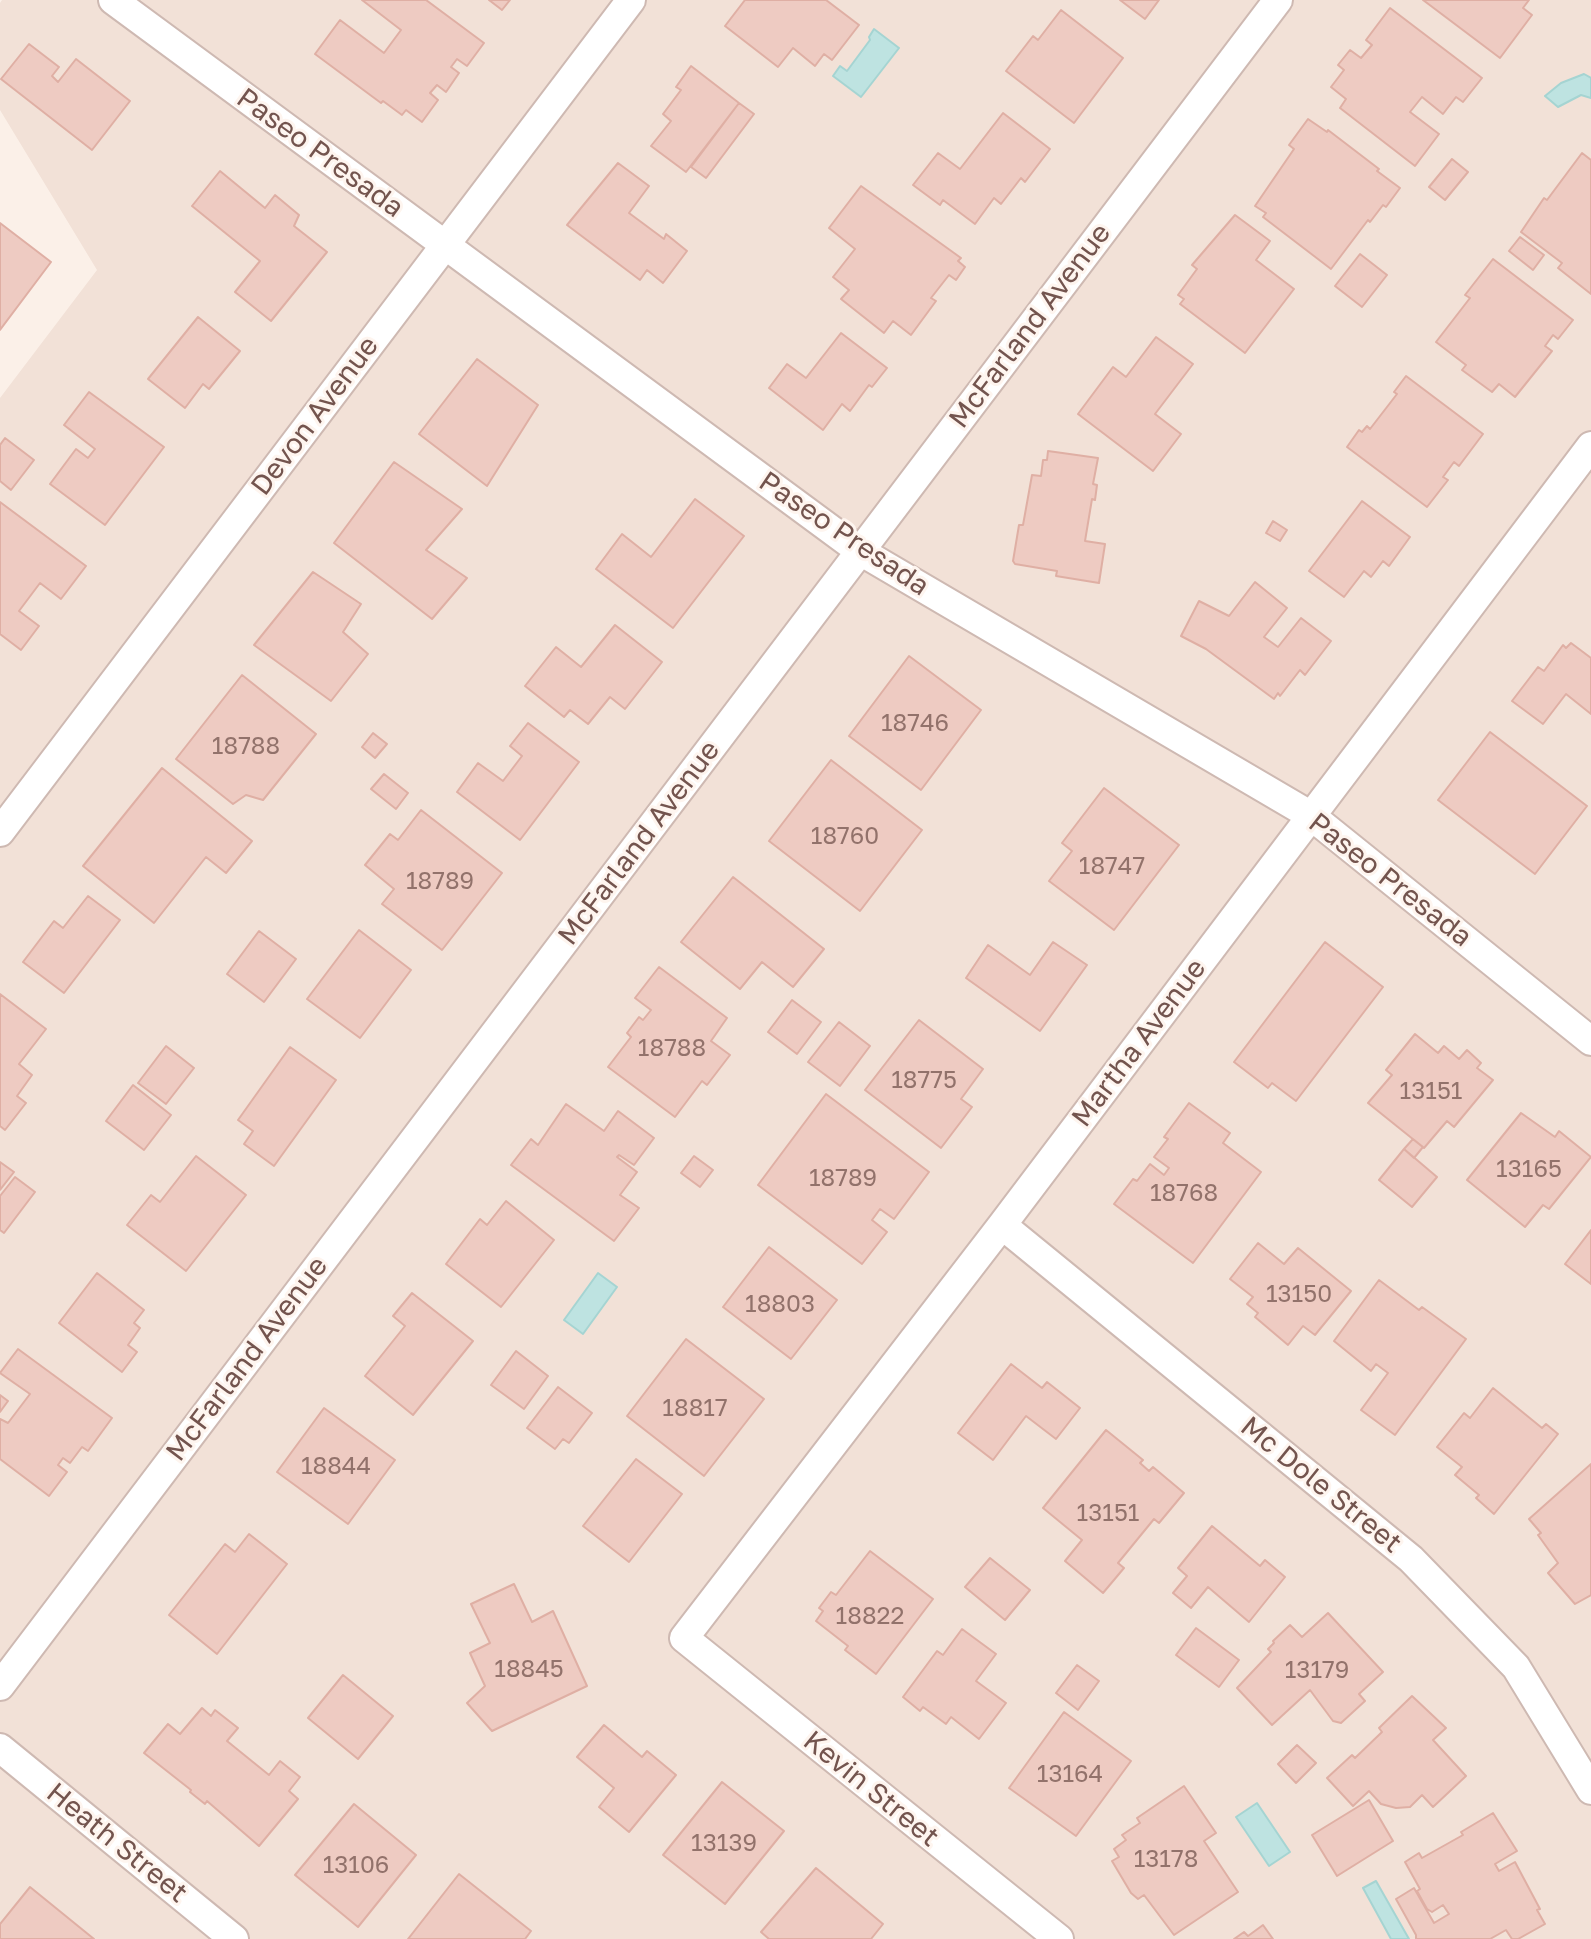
<!DOCTYPE html>
<style>
body{margin:0}
canvas{display:block;background:#fbf0e8}
</style>
<canvas width="1591" height="1939"></canvas>
<script>
const context = document.querySelector('canvas').getContext('2d');
context.lineJoin = 'round';
function fill(path, color) { context.fillStyle = color; context.fill(path, 'evenodd'); }
function stroke(path, color, width, dash) { context.strokeStyle = color; context.lineWidth = width; context.lineCap = dash ? 'butt' : 'round'; context.setLineDash(dash || []); context.stroke(path); }
function label(font, color, halo, rows, align = 'center') {
  context.font = font + ' "Golos Text",sans-serif'; context.lineWidth = 6; context.setLineDash([]); context.textBaseline = 'middle'; context.strokeStyle = halo; context.fillStyle = color; for (const [text, x, y, turn = 0] of rows) {
    context.save(); context.translate(x, y); context.rotate((+turn || 0) * Math.PI / 180); context.textAlign = isNaN(turn) ? turn : align; if (halo) context.strokeText(text, 0, 0); context.fillText(text, 0, 0); context.restore();
  }
}
const residential = new Path2D(`
 M2,0H1591V1939H0V398L97,270L0,110V3Z`);
const water = new Path2D(`
 M874,29L899,48L861,97L833,76L840,66L847,71L870,40L869,37Z
 M1584,74L1591,78V98L1581,95L1558,107L1545,96L1561,83Z
 M598,1273L617,1287L583,1334L564,1320Z
 M1257,1803L1290,1852L1269,1866L1236,1817Z
 M1376,1881L1409,1939H1391L1363,1888Z`);
const building = new Path2D(`
 M362,0H426L484,43L467,66L457,59L451,67L459,73L446,92L437,85L430,93L438,100L422,122L406,110L402,115L383,101L381,103L315,54L340,20L384,53L401,30Z
 M489,0H510L502,10Z
 M745,0H826L859,25L832,60L824,54L815,66L793,48L778,67L725,26Z
 M1120,0H1159L1145,19Z
 M1423,0H1529L1523,8L1532,15L1500,58Z
 M1390,8L1482,78L1463,102L1456,97L1443,114L1422,97L1410,112L1439,134L1415,166L1340,108L1346,99L1331,87L1344,70L1338,65L1350,50L1361,58L1372,45L1366,40Z
 M1061,10L1123,58L1074,123L1006,71L1033,36L1038,40Z
 M29,44L59,67L52,76L58,82L76,59L130,101L92,150L1,79Z
 M691,66L739,103L686,172L651,146L671,121L663,114L681,90L676,87Z
 M739,103L754,114L706,178L691,167Z
 M1003,113L1050,149L1025,182L1021,178L1001,204L994,198L975,224L943,200L940,205L913,185L938,153L960,169Z
 M1308,119L1327,132L1328,130L1379,169L1377,171L1400,188L1386,207L1383,205L1370,222L1368,220L1331,269L1263,217L1266,213L1255,206L1294,149L1289,145Z
 M1582,153L1591,160V294L1558,268L1562,263L1521,232L1544,198L1547,200Z
 M1452,159L1468,172L1445,200L1429,187Z
 M618,163L649,186L629,213L664,239L666,234L687,251L663,283L647,270L640,280L567,225Z
 M220,171L265,208L275,195L299,215L294,226L327,252L271,321L235,292L260,261L192,206Z
 M861,186L961,258L958,261L965,267L956,280L949,275L931,298L936,301L911,335L893,321L884,333L841,299L849,290L833,277L855,249L829,228Z
 M1235,215L1270,241L1256,260L1294,289L1245,353L1180,304L1184,299L1178,295L1197,269L1192,265Z
 M0,223L51,262L0,330Z
 M1520,237L1544,255L1533,270L1509,251Z
 M1360,254L1387,275L1362,307L1335,286Z
 M1493,259L1573,320L1558,339L1553,335L1545,346L1552,351L1515,397L1499,384L1492,392L1462,370L1466,365L1436,342L1470,298L1465,295Z
 M198,317L240,351L209,389L203,384L185,408L148,379Z
 M841,333L887,368L872,387L869,385L850,411L842,404L823,430L769,388L787,364L806,378Z
 M1156,337L1193,364L1155,414L1181,434L1153,471L1078,414L1113,367L1126,377Z
 M477,359L538,405L487,486L419,434Z
 M1406,376L1483,434L1459,466L1454,462L1443,477L1448,480L1427,507L1347,447L1359,430L1362,432L1367,426L1370,429L1397,394L1394,392Z
 M89,392L164,447L105,525L50,484L76,449L88,458L95,449L64,425Z
 M5,438L34,460L11,490L0,481V445Z
 M1048,451L1098,458L1093,484L1097,485L1095,500L1092,499L1085,541L1105,544L1099,583L1056,576L1057,571L1015,564L1013,561L1019,525H1023L1032,475L1041,476L1043,460H1047Z
 M394,462L462,509L426,550L467,578L432,619L334,543Z
 M695,499L744,536L673,628L596,569L622,534L651,557Z
 M1362,501L1410,537L1389,566L1383,561L1371,577L1364,571L1344,597L1309,571Z
 M0,502L86,566L61,599L40,583L19,611L39,626L21,650L0,634Z
 M1273,521L1287,530L1280,541L1266,533Z
 M313,572L361,604L343,632L368,654L331,701L254,645Z
 M1255,582L1287,608L1264,637L1278,647L1301,618L1331,641L1305,675L1300,670L1280,696L1278,693L1274,699L1206,649L1181,636L1199,601L1229,616Z
 M615,625L662,662L625,709L610,697L588,724L570,710L564,717L525,686L556,647L581,667Z
 M1571,643L1591,658V714L1566,694L1543,724L1512,701L1538,667L1544,671L1563,645L1566,648Z
 M909,656L981,710L921,790L849,736Z
 M242,675L316,734L263,800L246,795L233,804L176,759Z
 M528,723L579,762L520,840L457,792L478,763L503,781L522,756L510,746Z
 M1490,732L1587,806L1535,874L1438,800Z
 M373,733L387,744L375,758L362,747Z
 M831,760L922,830L860,911L769,841Z
 M162,768L252,841L226,873L206,857L154,923L83,866Z
 M384,774L408,793L396,809L371,789Z
 M1104,788L1179,845L1114,930L1049,881L1072,851L1062,843Z
 M421,810L502,873L442,950L382,904L394,889L365,865L390,834L398,840Z
 M733,877L824,949L793,987L762,962L740,989L681,942Z
 M88,896L120,920L64,993L23,962L54,921L63,928Z
 M359,930L411,970L360,1038L307,999Z
 M259,931L296,959L264,1002L227,974Z
 M1053,942L1087,965L1040,1031L966,978L988,945L1030,975Z
 M1325,942L1383,987L1296,1101L1272,1083L1268,1088L1234,1062Z
 M659,967L727,1018L711,1041L730,1055L707,1085L702,1081L675,1117L608,1067L631,1037L627,1033L639,1017L643,1020L651,1010L635,998Z
 M0,994L46,1029L19,1064L32,1075L17,1096L26,1103L5,1130L0,1126Z
 M792,1000L821,1022L797,1054L768,1032Z
 M919,1020L983,1069L961,1099L972,1107L941,1148L865,1090Z
 M839,1022L870,1046L840,1086L808,1062Z
 M1415,1034L1438,1053L1444,1046L1459,1059L1467,1050L1481,1063L1477,1068L1493,1080L1454,1127L1447,1121L1424,1148L1368,1103L1392,1075L1386,1070Z
 M166,1046L194,1068L166,1104L138,1083Z
 M290,1047L336,1080L274,1166L244,1144L253,1131L238,1120Z
 M133,1085L171,1115L144,1150L106,1121Z
 M826,1094L929,1172L894,1219L880,1209L872,1220L887,1232L862,1264L758,1185Z
 M1189,1103L1230,1133L1223,1143L1261,1172L1193,1263L1114,1204L1133,1179L1137,1181L1150,1164L1164,1175L1169,1168L1154,1157L1168,1139L1164,1137Z
 M566,1104L604,1131L618,1111L654,1138L634,1165L619,1155L617,1157L637,1172L620,1195L639,1208L614,1241L511,1165L531,1139L538,1145Z
 M1521,1113L1555,1137L1559,1131L1591,1157L1549,1209L1543,1205L1525,1227L1467,1180Z
 M1413,1139L1423,1147L1414,1158L1404,1149Z
 M1404,1149L1437,1177L1412,1207L1379,1180Z
 M196,1156L246,1195L186,1271L127,1225L151,1195L160,1202Z
 M694,1156L713,1170L700,1187L681,1173Z
 M0,1162L14,1172L0,1190Z
 M15,1177L35,1192L4,1233L0,1230V1196Z
 M506,1201L554,1240L501,1307L446,1264L480,1219L487,1225Z
 M1591,1230V1284L1565,1264Z
 M1258,1243L1284,1264L1298,1248L1351,1291L1315,1335L1303,1326L1288,1345L1255,1317L1258,1313L1247,1304L1253,1297L1230,1279Z
 M769,1247L837,1300L791,1359L723,1307Z
 M97,1273L144,1310L134,1323L140,1328L128,1345L137,1352L122,1372L59,1323Z
 M1379,1280L1419,1310L1422,1307L1466,1339L1395,1435L1361,1410L1388,1373L1376,1364L1371,1371L1334,1341Z
 M412,1293L473,1341L413,1415L365,1376L405,1326L393,1316Z
 M686,1339L764,1399L704,1476L627,1416Z
 M18,1349L112,1418L88,1451L82,1447L70,1463L63,1458L58,1465L67,1472L49,1496L0,1459V1419L8,1423L30,1394L0,1373Z
 M516,1351L548,1376L524,1409L491,1385Z
 M1011,1364L1042,1388L1047,1382L1080,1408L1056,1439L1026,1416L993,1460L958,1433Z
 M558,1387L592,1413L569,1443L563,1439L555,1449L527,1428Z
 M1493,1388L1542,1428L1546,1424L1558,1434L1494,1514L1476,1498L1479,1495L1455,1475L1462,1467L1437,1447L1464,1413L1470,1418Z
 M0,1395L8,1401L0,1412Z
 M324,1408L395,1460L348,1524L277,1472Z
 M1106,1430L1143,1460L1140,1463L1149,1471L1153,1467L1184,1493L1159,1523L1154,1519L1118,1563L1124,1568L1103,1593L1065,1561L1082,1540L1043,1508Z
 M636,1459L682,1494L629,1562L583,1526Z
 M1591,1464V1595L1575,1604L1548,1573L1558,1563L1538,1535L1541,1533L1529,1519Z
 M1212,1526L1260,1566L1265,1560L1285,1577L1249,1622L1208,1587L1191,1608L1173,1593L1187,1576L1178,1568Z
 M249,1534L287,1564L217,1654L169,1615L225,1544L235,1552Z
 M870,1551L933,1599L876,1674L845,1650L848,1646L816,1621L823,1611L819,1608L831,1592L836,1595Z
 M990,1558L1030,1590L1005,1620L965,1587Z
 M514,1584L532,1622L553,1611L587,1686L492,1731L467,1703L485,1686L470,1653L490,1643L471,1604Z
 M1328,1613L1383,1672L1359,1694L1365,1701L1341,1723L1333,1721L1310,1690L1272,1725L1237,1688L1271,1652L1268,1649L1274,1643L1273,1641L1290,1625L1302,1637Z
 M1196,1628L1239,1660L1219,1687L1176,1655Z
 M962,1629L996,1654L976,1681L1006,1703L979,1739L951,1717L946,1724L923,1707L920,1711L903,1697L937,1651L943,1655Z
 M1077,1665L1099,1681L1078,1710L1056,1693Z
 M343,1675L393,1716L358,1759L308,1718Z
 M1412,1696L1446,1728L1433,1740L1466,1776L1433,1807L1422,1795L1410,1807L1396,1808L1381,1804L1369,1791L1353,1806L1327,1778L1352,1755L1355,1758L1382,1732L1379,1728Z
 M202,1708L211,1716L215,1710L238,1728L227,1741L269,1775L280,1761L300,1777L289,1791L298,1799L259,1846L207,1801L205,1804L190,1792L191,1790L144,1753L168,1724L180,1734Z
 M1064,1712L1131,1761L1076,1836L1009,1788Z
 M604,1725L642,1757L647,1751L676,1775L629,1832L599,1807L614,1788L577,1757Z
 M1297,1745L1316,1763L1296,1783L1278,1764Z
 M722,1782L784,1831L725,1904L663,1855Z
 M1184,1786L1216,1833L1204,1841L1238,1892L1174,1935L1144,1895L1138,1899L1131,1893L1112,1861L1119,1857L1114,1849L1126,1840L1122,1835L1140,1823L1137,1818Z
 M1369,1800L1393,1841L1337,1876L1312,1835Z
 M354,1804L416,1855L358,1927L295,1875Z
 M1493,1813L1517,1851L1495,1864L1499,1871L1515,1862L1540,1909L1537,1910L1545,1924L1518,1939H1512L1506,1930L1490,1939H1416V1935L1396,1899L1414,1888L1434,1923L1449,1914L1443,1905L1432,1912L1427,1909L1417,1891L1420,1889L1405,1862L1419,1853L1422,1858L1463,1835L1461,1832Z
 M816,1868L883,1924L871,1939H769L761,1932Z
 M459,1874L531,1931L525,1939H408Z
 M30,1887L94,1939H0V1924Z
 M1263,1925L1273,1939H1234L1244,1932L1248,1936Z`);
const minor = new Path2D(`
 M113,0L860,551L1310,815L1591,1041
 M0,832L631,0
 M1002,1225L1411,1559L1516,1667L1591,1790
 M0,1686L1278,0
 M0,1748L234,1939
 M1059,1939L684,1638L1002,1225L1591,446`);
const numberNames = [
 ["18746",915,723],
 ["18788",246,746],
 ["18760",845,836],
 ["18747",1112,866],
 ["18789",440,881],
 ["18788",672,1048],
 ["18775",924,1080],
 ["13151",1431,1091],
 ["13165",1529,1169],
 ["18789",843,1178],
 ["18768",1184,1193],
 ["13150",1299,1294],
 ["18803",780,1304],
 ["18817",695,1408],
 ["18844",336,1466],
 ["13151",1108,1513],
 ["18822",870,1616],
 ["18845",529,1669],
 ["13179",1317,1670],
 ["13164",1070,1774],
 ["13139",724,1843],
 ["13178",1166,1859],
 ["13106",356,1865]
];
const streetNames = [
 ["Paseo Presada",320,153,36],
 ["McFarland Avenue",1030,326,-53],
 ["Devon Avenue",315,416,-53],
 ["Paseo Presada",844,534,34],
 ["McFarland Avenue",639,843,-53],
 ["Paseo Presada",1390,880,38],
 ["Martha Avenue",1139,1043,-53],
 ["McFarland Avenue",247,1359,-53],
 ["Mc Dole Street",1321,1485,39],
 ["Kevin Street",871,1789,39],
 ["Heath Street",117,1843,39]
];
fill(residential, '#f2e1d7');
fill(water, '#bee3e1');
stroke(water, '#a5d4d2', 2);
fill(building, '#eecbc2');
stroke(building, '#dfafa4', 2);
stroke(minor, '#ceb9b2', 32);
stroke(minor, '#fff', 28);
label('24px', '#92726b', null, numberNames);
label('28px', '#73544e', '#fef5ef', streetNames);
</script>
